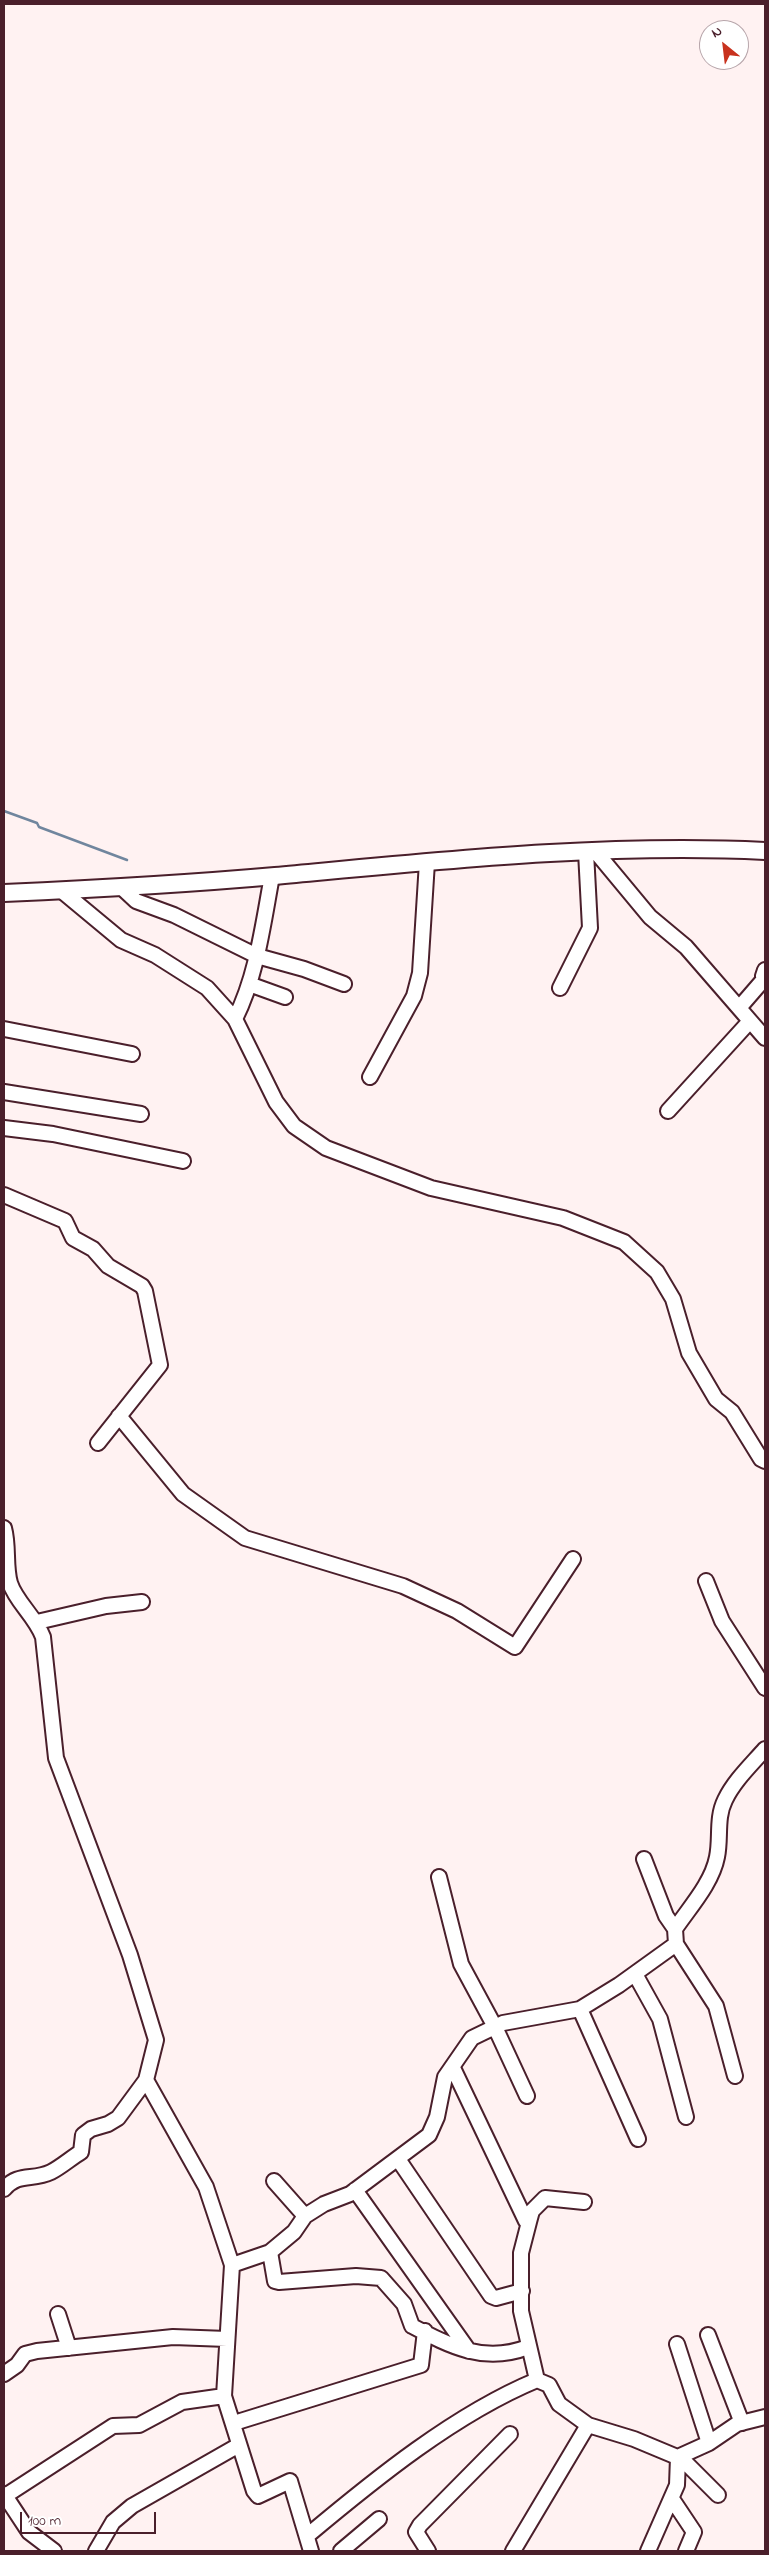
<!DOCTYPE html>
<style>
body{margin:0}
#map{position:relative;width:769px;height:2555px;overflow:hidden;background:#fff2f2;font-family:"Indie Flower",sans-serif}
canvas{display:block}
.frame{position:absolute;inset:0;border:5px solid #4a1f2b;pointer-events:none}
.north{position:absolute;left:699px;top:20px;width:50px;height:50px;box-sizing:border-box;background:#fff;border:1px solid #b7a5aa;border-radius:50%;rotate:331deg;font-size:14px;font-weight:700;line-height:20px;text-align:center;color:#4a1f2b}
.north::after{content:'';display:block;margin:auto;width:18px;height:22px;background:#c8321e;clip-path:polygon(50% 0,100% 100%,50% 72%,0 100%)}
.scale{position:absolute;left:20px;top:2512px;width:136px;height:22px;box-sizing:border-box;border:2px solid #4a1f2b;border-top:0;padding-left:6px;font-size:15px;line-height:18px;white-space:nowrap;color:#4a1f2b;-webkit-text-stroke:4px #fff;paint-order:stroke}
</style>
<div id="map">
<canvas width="769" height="2555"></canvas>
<div class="frame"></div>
<div class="north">N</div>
<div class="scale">100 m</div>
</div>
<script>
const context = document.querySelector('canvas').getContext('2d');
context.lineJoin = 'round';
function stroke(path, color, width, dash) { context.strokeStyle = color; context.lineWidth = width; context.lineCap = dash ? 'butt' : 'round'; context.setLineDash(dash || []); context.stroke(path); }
const stream = new Path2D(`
 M4,811L37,823L39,827L127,860`);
const minor = new Path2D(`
 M596,852L650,917L686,947L765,1038
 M121,887L136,901L174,915L257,956L304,969L344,984
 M62,891L121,940L155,955L207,988L235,1019L276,1102L294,1126L326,1148L431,1188L563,1218L624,1242L657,1272L673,1299L689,1353L716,1399L732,1412L761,1459L765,1461
 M249,984L285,997
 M560,988L590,928L586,852
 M739,1008L765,978L763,976L765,970
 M235,1019C257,975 263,924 272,876
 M4,1029L132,1054
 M370,1077L414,996L420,973L427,862
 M4,1092L141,1114
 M668,1111L750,1021
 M4,1128L53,1134L183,1161
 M4,1195L65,1221L73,1238L93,1249L108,1266L142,1286L145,1291L160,1365L98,1443
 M119,1416L183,1494L245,1538L403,1586L457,1611L515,1647L573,1559
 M4,1528C9,1546 5,1566 10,1583C16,1602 35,1616 43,1637L56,1758L130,1955L156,2040L146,2080L118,2118L108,2124L91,2129L83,2135L81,2152C71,2158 61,2167 51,2172C32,2181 19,2172 4,2189
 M706,1581L722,1621L765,1688
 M37,1622L106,1606L142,1602
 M644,1859L666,1916L675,1929L676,1944L716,2006L735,2076
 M439,1877L461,1964L495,2027L527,2096
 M675,1929C690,1907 712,1883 717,1857C721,1838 716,1818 725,1800C734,1781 751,1765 765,1749
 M635,1974L660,2019L686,2117
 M580,2009L638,2139
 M453,2068L526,2221L529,2222L521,2253V2311L537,2380
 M146,2080L206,2187L232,2265L224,2396L254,2491L258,2496L290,2481L311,2551
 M398,2159L491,2296L496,2298L522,2291
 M274,2181L305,2216
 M355,2190L469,2351
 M529,2222L532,2211L545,2198L584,2202
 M270,2252L275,2281L279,2282L356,2276L381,2278L404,2304L412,2326C450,2346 484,2364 528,2347
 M232,2265L270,2252L294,2232L305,2216L324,2204L350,2194L429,2135L437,2117L445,2077L472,2038L503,2023L580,2009L619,1985L676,1944
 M58,2314L69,2348
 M708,2335L742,2423
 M677,2344L709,2443
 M4,2374L17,2365L25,2354L37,2351L173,2337L227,2339
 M234,2423L421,2365L425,2331
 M678,2457L709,2443L737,2424L765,2417
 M4,2494L29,2532L54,2551
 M5,2496L113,2426L139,2425L182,2402L224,2396
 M672,2499L694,2532L686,2551
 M307,2536C375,2479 455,2414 537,2380L549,2385L559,2404L588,2425L634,2439L682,2459L718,2495
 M96,2551L113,2522L132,2506L239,2445
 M341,2551L379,2519
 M428,2551L416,2532L420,2525L510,2434
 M513,2551L588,2425
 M648,2551L677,2485L678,2457`);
const major = new Path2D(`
 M4,893C94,889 185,884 275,876C438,861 602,843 765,851`);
stroke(stream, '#70869e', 2.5);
stroke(minor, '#4a1f2b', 18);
stroke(major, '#4a1f2b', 20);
stroke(minor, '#fff', 14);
stroke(major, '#fff', 16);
</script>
